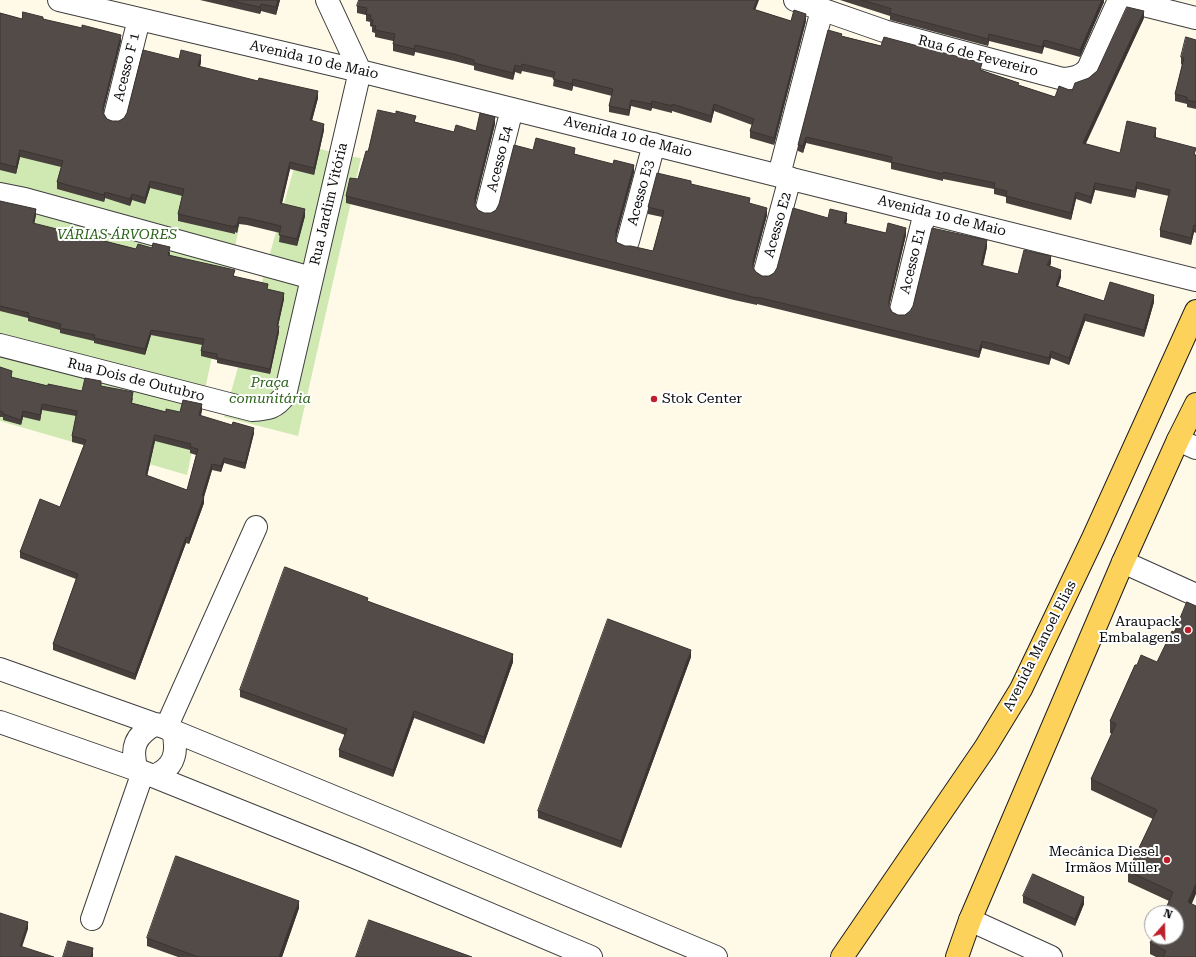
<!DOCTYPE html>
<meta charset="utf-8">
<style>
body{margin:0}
#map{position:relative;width:1196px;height:957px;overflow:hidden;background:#fffae8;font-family:"Roboto Serif",serif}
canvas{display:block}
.north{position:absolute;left:1144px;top:905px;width:40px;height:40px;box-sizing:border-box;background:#fff;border:1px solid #9d9d9d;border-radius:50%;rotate:20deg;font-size:11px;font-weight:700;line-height:16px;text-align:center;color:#0b0b0b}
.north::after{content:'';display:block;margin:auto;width:14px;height:18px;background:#bd202a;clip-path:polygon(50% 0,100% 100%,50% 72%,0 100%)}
</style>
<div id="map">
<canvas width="1196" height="957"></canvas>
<div class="north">N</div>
</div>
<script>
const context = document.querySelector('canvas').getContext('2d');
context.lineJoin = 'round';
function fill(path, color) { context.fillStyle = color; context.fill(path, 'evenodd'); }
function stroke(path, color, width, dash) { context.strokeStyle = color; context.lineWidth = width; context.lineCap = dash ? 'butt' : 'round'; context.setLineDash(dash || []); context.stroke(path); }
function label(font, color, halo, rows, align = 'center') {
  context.font = font + ' "Roboto Serif",serif'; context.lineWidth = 4; context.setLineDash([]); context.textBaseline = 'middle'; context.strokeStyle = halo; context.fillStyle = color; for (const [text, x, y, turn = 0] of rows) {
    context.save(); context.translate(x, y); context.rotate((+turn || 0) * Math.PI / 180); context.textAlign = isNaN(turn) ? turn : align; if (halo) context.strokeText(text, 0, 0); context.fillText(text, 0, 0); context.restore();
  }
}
const green = new Path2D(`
 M0,77L255,152L187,475L0,421Z
 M301,143L341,155L361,158L298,436L224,417Z`);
const minor = new Path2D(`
 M59,0L360,71L1196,280
 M795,0L884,31L1063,79C1073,78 1081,77 1088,69L1119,0
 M1124,0L1196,18
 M115,116L139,19
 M779,175L822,10
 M0,194L25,199L312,278
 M487,208L512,109
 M628,241L654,144
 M765,271L790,178
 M901,310L925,212
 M0,345L252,410C268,409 276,408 285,395L360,71L327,0
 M1178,440L1196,448
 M1123,562L1196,595
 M0,669L166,728L395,822L716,957
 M0,722L143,772L357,858L591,957
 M166,728L256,527
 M137,770C130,748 135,735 156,724
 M153,776C175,768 178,752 173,731
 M92,919L143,772
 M970,920L1051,957`);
const major = new Path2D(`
 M842,957L985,748L1021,689L1093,538L1196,311
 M957,957L970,920L1123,562L1178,440L1196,404`);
const wall = new Path2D(`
 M200,0H280L276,15L261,11L260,14Z
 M840,0H1104V2L1080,57L1044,47L1042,54L989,41L988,46L890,20V16Z
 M357,6L756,10L791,21H806L774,145L750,138V131L752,125L714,111L711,123L672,111V113L652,108L651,111L631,106L629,116L609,112V106L612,96L573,86L572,91L553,86L554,78L522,71L521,74L515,72L513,80L474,70V66L454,61L415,52L414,56L393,51V41L375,37V33L372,32V27L370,26V22L366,21V15L357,13Z
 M0,13L22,19H43L121,41L103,112L107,119L112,121H119L124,118L179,59L201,62L200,67L318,98L312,121L324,130L314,175L290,169L282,204L305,216L297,246L279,242L280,233L247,225L239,224L237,233L235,232V234L178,221V214L182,196L150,188L145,204L132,200L130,206L105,198L104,202L57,189V182L61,167L20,157L16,174L0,170Z
 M1144,18L1085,144L1120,153L1156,135V138L1196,155V233L1194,232L1191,245L1160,237V230L1169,196L1137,189L1135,198L1095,190L1091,204L1076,199L1071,220L1006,203V197L994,194V189L943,179V181L891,169V163L806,143L803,153L798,151V145L842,36L881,46L982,70L1019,85L1055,97L1072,91L1097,71Z
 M1196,40V109L1187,107V104L1175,101V94L1182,65L1181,64V57Z
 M396,114L416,122L454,132L476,131L495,124L475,204L478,210L484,213H491L496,210L533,150L575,154L634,172L616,238V242L625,246L653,251L662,217L648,214V207L691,184L750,203L767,215L753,267L756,272L762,276H769L774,273L828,218L847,220L846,224L886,233L906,235L889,306L892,312L898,315H905L910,311L987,247L983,266L1018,274L1051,263L1050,266L1061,277L1058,286L1104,301L1154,302L1144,337L1085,321L1069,365L1051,358L1049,365L982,348L979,358L757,304V305L734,300L346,203V196L358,179L368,151Z
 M0,201L36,215L34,224L136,249L170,252V255L235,276V277L268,290L284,299L278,326L279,332L270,374L217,363V360L201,356V351L202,345L151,335L145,355L94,343V341L60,333V330L28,321V318L0,311Z
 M0,367L12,376V378L48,386L82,391L101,387L133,398L132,403L166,412H180L202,410L201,416L254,433L245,469L224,463L221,472L212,470L204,497V503L189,544L186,543L135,680L53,650V644L76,579L20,558V552L60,507L84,445L72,442V436L76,416L42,410L40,421L23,417L21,425L3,420V417H0ZM155,441L190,450V453L196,455L187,490L147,476Z
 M368,601L513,662L484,744L414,718L393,777L339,757V750L345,735L240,697V690Z
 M691,657L621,848L538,818V811Z
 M1135,665L1192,904L1196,957H1156L1150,954V943L1169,901L1128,882V871L1153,819L1091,790V779L1112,734L1110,733V721Z
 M1023,896L1084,904L1075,926L1023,903Z
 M299,908L282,957H178L147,946V938Z`);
const shadedWall = new Path2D(`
 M278,0H280L276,15V7Z
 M757,0H759L753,16V9Z
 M1102,0H1104V2L1080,57V50Z
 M261,4V11L260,14V7Z
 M1144,11V18L1083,150V143Z
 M806,14V21L774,145V138Z
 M989,34V41L988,46V39Z
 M121,35V41L103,113V107Z
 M1044,40V47L1042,54V47Z
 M415,45V52L414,56V49Z
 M201,55V62L198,73V66Z
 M515,65V72L513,80V73Z
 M573,79V86L572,91V84Z
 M318,91V98L310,127V120Z
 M631,100V106L629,116V110Z
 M652,101V108L651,111V104Z
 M714,104V111L711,123V116Z
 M495,117V124L475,205V198Z
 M324,124V130L314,175V168Z
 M1156,128V135L1154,144V137Z
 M806,137V143L803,153V146Z
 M20,150V157L16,174V167Z
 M290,162V169L280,210V203Z
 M634,165V172L616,238V231Z
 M150,181V188L145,204V198Z
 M1137,182V189L1135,198V191Z
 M1095,183V190L1091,204V197Z
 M105,192V198L104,202V195Z
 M1076,192V199L1071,220V213Z
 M132,194V200L130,206V199Z
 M767,208V215L753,268V261Z
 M36,209V215L33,229V223Z
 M305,209V216L297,246V239Z
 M847,213V220L844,230V223Z
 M239,217V224L237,233V226Z
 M1194,225V232L1191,245V238Z
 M906,228V235L889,307V300Z
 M987,240V247L981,272V265Z
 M1051,256V263L1047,272V265Z
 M1061,270V277L1056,293V286Z
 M284,293V299L277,331V326Z
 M1154,295V302L1144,337V330Z
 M1085,314V321L1069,365V358Z
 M279,326V332L270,374V369Z
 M151,330V335L145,355V349Z
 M982,341V348L979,358V351Z
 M1051,351V358L1049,365V358Z
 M42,404V410L40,421V415Z
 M202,404V410L199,421V415Z
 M23,411V417L21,425V420Z
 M254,428V433L245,469V463Z
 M155,435V441L146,481V475Z
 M224,458V463L221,472V466Z
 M212,464V470L203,500L204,497V503L189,544V538Z
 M186,537V543L135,680V674Z
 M691,650V657L621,848V841Z
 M513,654V662L484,744V737Z
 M414,711V718L393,777V770Z
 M1196,883V894L1188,913V902Z
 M1084,897V904L1075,926V919Z
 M299,901V908L282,957H279Z
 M28,922V929L20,953V946Z
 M93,948V957H91Z`);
const building = new Path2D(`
 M229,0H278L276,7L261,4L260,7Z
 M359,0H757L753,9L791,21L794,10L806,14L774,138L750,131L754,119L714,104L711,116L672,104V106L652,101L651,104L631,100L629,110L609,106L613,89L573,79L572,84L553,79L555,72L522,64L521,67L515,65L513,73L474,63V60L454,54L415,45L414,49L393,44L395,34L375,30L376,26L372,25L373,20L370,19L371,15L366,14L367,8L357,6Z
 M862,0H1102L1080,50L1044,40L1042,47L989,34L988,39L890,13L891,9Z
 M1127,7L1144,11L1083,143L1120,153L1127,121L1156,128L1154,137L1196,148L1194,155H1196V226L1194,225L1191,238L1160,230L1170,190L1137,182L1135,191L1095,183L1091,197L1076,192L1071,213L1006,196L1007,191L994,188L995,183L943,172V174L891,162L892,157L806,137L803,146L798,145L828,30L842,34L841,36L881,46L884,37L982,63L980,70L1019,83L1018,85L1055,97L1059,86L1072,91L1075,83L1089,78L1097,71Z
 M23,12L43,17V19L82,28V25L121,35L103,107V113L107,119L112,121H119L124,118L127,113L143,50L179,59L181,50L201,55L198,66L258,81L259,78L318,91L310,120L324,124L314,168L290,162L280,203L305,209L297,239L279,235L281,226L247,218L239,217L237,226L235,225V227L178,214L184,189L150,181L145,198L132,194L130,199L105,192L104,195L57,182L63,161L20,150L16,167L0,163V13L22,19Z
 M1186,37L1196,40V102L1187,100V97L1175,94L1184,58L1181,57Z
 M378,110L396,114V111L416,116L414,122L454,132L456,125L476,131L480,113L495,117L475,198V205L478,210L484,213H491L496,210L499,204L514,145L533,150L536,138L575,148L574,154L613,164L614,160L634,165L616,231V242L625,246H631L653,251L664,211L648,207L657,173L691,181V184L750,198L749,203L767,208L753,261V268L756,272L762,276H769L774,273L777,268L793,208L828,218L830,209L847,213L844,223L886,233L888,223L906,228L889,300V306L892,312L898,315H905L910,311L913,306L932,228L987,240L981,265L1018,274L1024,250L1051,256L1047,265L1061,270L1056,286L1104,301L1110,282L1154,295L1144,330L1085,314L1069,358L1051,351L1049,358L982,341L979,351L757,297V298L346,196L350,178L358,179L366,151H368Z
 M0,201L36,209L33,223L136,249L138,244L152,248L153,243L170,247L168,255L235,270L233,276L268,284L267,289L284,293L277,326H279L270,369L217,358V354L201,351L204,339L151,330L145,349L94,338L95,335L60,328L61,324L28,316L29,313L0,306Z
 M0,367L12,371L11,377L48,386V384L82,391L85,378L101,381V386L133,392L131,403L166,412V409L180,412L183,400L202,404L199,415L232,425L233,422L254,428L245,463L224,458L221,466L212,464L202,496L204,497L189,538L186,537L135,674L53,644L78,574L20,552L40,499L60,507L86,440L72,436L77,411L42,404L40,415L23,411L21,420L3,414V412L0,411ZM155,435L191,444L190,447L198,449L187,490L146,475Z
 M285,567L368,598L367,601L513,654L484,737L414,711L393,770L339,750L347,729L240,690Z
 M1187,602L1196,606V883L1188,902L1196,906V957H1163L1166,951L1150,943L1153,937H1176V913H1164L1173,892L1128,871L1157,810L1091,779L1116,724L1110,721L1135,665H1137L1141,655L1157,662L1172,631L1174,632Z
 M608,619L691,650L621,841L538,811Z
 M176,856L299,901L279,957H198L147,938Z
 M1033,874L1084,897L1075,919L1023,896Z
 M0,913L28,922L20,946L54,957H0Z
 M369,920L472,957H356Z
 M68,941L93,948L91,957H63Z`);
const markers = [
 [654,399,4,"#bd202a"],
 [1188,630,4,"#bd202a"],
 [1167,860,4,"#bd202a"]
];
const streetNames = [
 ["Rua 6 de Fevereiro",978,56,15],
 ["Avenida 10 de Maio",314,60,13],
 ["Acesso F 1",127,67,-76],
 ["Avenida 10 de Maio",628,137,14],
 ["Acesso E4",500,159,-76],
 ["Acesso E3",641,193,-75],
 ["Rua Jardim Vitória",329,204,-77],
 ["Avenida 10 de Maio",942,216,14],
 ["Acesso E2",778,225,-74],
 ["Acesso E1",913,261,-76],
 ["Rua Dois de Outubro",136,380,14],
 ["Avenida Manoel Elias",1040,646,-63]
];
const parkNames = [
 ["VÁRIAS ÁRVORES",117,235],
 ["Praça",270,383],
 ["comunitária",270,399]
];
const poiNames = [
 ["Stok Center",662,399,"left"],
 ["Araupack",1180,622],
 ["Embalagens",1180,638],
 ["Mecânica Diesel",1159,852],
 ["Irmãos Müller",1159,868]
];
fill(green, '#d0e9b2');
stroke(minor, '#3e3e3e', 24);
stroke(major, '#1c1c1c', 24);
stroke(minor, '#fff', 22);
stroke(major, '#fdd25b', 22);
fill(wall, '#47403d');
fill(shadedWall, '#3a3432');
fill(building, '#534b47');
stroke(building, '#3a3432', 1);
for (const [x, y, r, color] of markers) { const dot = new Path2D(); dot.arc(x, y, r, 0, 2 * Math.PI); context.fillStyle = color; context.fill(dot); stroke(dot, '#fff', 1.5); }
label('14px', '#0b0b0b', '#fff', streetNames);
label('italic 14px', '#2b631a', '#fff', parkNames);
label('14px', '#0b0b0b', '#fff', poiNames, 'right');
</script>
